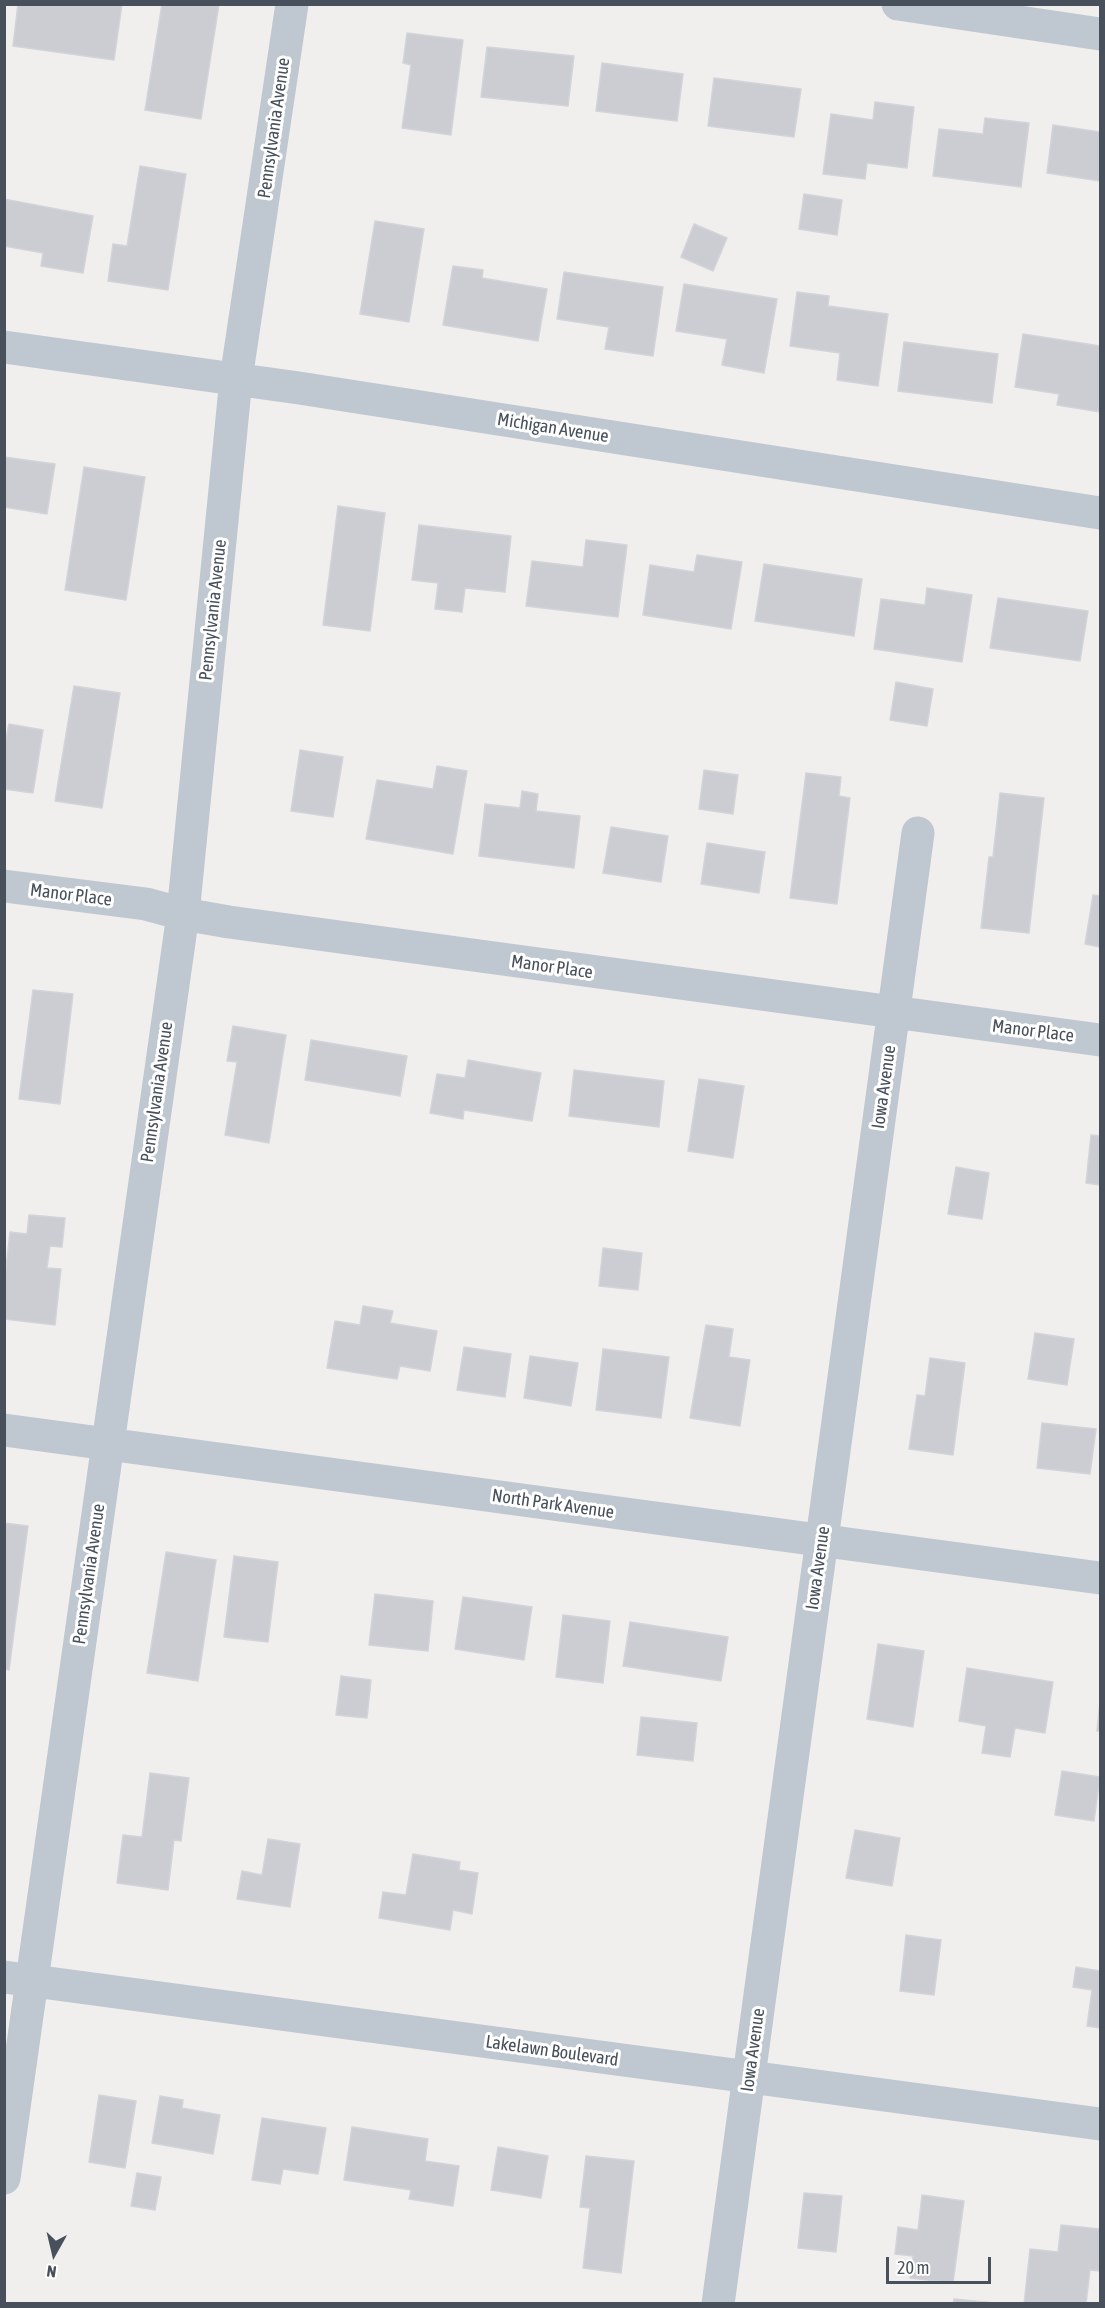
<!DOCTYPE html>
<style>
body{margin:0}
#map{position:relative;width:1105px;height:2308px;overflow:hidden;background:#f1eeee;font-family:"Asap Condensed",sans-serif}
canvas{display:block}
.frame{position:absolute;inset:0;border:6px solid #47505b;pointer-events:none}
.north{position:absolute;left:24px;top:2224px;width:60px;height:60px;-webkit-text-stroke:4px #fff;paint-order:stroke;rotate:188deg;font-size:16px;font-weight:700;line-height:24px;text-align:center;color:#47505b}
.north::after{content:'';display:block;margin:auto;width:21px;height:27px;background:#47505b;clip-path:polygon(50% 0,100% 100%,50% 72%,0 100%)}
.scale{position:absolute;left:886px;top:2257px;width:105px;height:27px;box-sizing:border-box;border:3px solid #47505b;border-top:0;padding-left:8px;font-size:18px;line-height:21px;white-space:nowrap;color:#47505b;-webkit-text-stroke:4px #fff;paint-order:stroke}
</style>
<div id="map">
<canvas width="1105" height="2308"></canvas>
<div class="frame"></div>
<div class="north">N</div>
<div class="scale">20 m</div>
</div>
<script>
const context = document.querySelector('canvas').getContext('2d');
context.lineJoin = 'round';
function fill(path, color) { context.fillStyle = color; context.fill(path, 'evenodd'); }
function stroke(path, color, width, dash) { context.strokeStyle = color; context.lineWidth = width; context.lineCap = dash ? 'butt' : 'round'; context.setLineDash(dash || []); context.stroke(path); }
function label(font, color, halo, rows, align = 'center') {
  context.font = font + ' "Asap Condensed",sans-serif'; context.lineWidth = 6; context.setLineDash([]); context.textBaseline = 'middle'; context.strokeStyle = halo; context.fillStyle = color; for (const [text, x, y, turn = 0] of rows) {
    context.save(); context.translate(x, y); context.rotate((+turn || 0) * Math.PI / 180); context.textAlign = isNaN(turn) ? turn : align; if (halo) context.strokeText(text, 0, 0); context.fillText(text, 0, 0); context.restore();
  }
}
const building = new Path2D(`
 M18,4H122L114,60L13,46Z
 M162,4H219L201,119L145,110Z
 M407,33L463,40L451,135L402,128L411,65L403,63Z
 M487,47L574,56L568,106L481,97Z
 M602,63L683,74L677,121L596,111Z
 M714,78L801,89L794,137L708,126Z
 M875,102L914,107L907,168L867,163L865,179L823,174L831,114L873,120Z
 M985,118L1029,123L1021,187L933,176L939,129L983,134Z
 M1053,125L1100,132V181L1047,173Z
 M140,166L186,174L168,290L108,281L113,244L127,246Z
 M804,194L842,200L837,235L799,229Z
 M4,199L93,216L83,273L41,266L43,253L4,246Z
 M375,221L424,229L409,322L360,314Z
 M694,224L727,238L713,271L681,257Z
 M453,266L483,270L482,278L547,289L538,341L443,325Z
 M564,272L663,287L653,356L605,349L609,327L557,319Z
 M684,284L777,299L764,373L722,365L727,339L676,331Z
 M797,292L829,296L828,306L888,314L878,386L837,380L840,353L790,346Z
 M1023,334L1100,346V412L1057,405L1059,394L1015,387Z
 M904,342L998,354L992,403L898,391Z
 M4,457L55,464L47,514L4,507Z
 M84,467L145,477L126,600L65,590Z
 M338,506L385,513L370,631L323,625Z
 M419,525L511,536L505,592L465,588L462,612L435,609L438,583L412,580Z
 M586,540L627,545L618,617L526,606L532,561L583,567Z
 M697,555L742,562L731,629L643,615L650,565L694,572Z
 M764,564L862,579L854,636L755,621Z
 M927,588L972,595L962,662L874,649L881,599L925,605Z
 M998,598L1088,611L1080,661L990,648Z
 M896,682L933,689L927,726L890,720Z
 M74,686L120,693L102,808L55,801Z
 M9,724L43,730L33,793L4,789V738L6,739Z
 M300,750L343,757L333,817L291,811Z
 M437,766L467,771L453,854L366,839L377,780L433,789Z
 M704,770L738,775L733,814L699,809Z
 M806,773L841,777L839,796L850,798L837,904L790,898Z
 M522,791L538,794L536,811L580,816L574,868L479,856L485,804L520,808Z
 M1000,793L1044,798L1029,933L981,928L989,857H993Z
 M611,827L668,836L661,882L603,873Z
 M707,843L765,852L759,893L701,884Z
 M1093,895L1100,896V947L1085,944Z
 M33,990L73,994L60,1104L19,1099Z
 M233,1026L286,1035L269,1143L225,1135L237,1062L227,1061Z
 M311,1040L407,1056L400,1096L305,1080Z
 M468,1060L541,1073L532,1121L464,1110L463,1119L430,1113L437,1074L465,1078Z
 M574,1070L664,1081L659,1127L569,1116Z
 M699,1079L744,1086L733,1158L688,1151Z
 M1091,1135L1100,1136V1185L1086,1183Z
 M956,1167L989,1173L982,1219L948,1214Z
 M29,1215L65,1218L62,1247L50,1246L47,1268L61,1269L55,1325L4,1319V1286L10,1232L27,1234Z
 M603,1248L642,1253L638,1290L599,1286Z
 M363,1306L393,1311L390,1323L437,1331L430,1371L400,1366L397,1379L327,1368L335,1321L360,1325Z
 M706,1325L733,1329L729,1357L750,1360L740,1426L690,1418Z
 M1035,1333L1074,1339L1067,1385L1028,1379Z
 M464,1347L511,1354L505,1397L457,1390Z
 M603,1349L669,1357L661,1418L596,1410Z
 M530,1356L578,1363L571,1406L524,1398Z
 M930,1358L965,1363L953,1455L909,1449L917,1395L925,1396Z
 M1042,1423L1096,1429L1090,1474L1037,1468Z
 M4,1523L28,1526L9,1670L4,1669Z
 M166,1552L216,1560L198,1681L147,1673Z
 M234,1556L278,1562L268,1642L224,1637Z
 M375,1594L433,1601L428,1651L369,1645Z
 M463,1597L532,1607L524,1660L455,1649Z
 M563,1615L610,1621L603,1683L556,1677Z
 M630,1622L728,1637L721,1681L623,1666Z
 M878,1644L924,1651L913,1727L867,1719Z
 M967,1668L1053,1682L1045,1733L1015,1728L1010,1757L982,1753L986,1726L959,1721Z
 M341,1676L371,1680L367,1718L336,1715Z
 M1100,1702V1731H1097Z
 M641,1717L697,1723L693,1761L637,1755Z
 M1062,1771L1100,1777L1094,1821L1055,1815Z
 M150,1773L189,1778L181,1841L174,1840L168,1890L117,1883L123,1835L142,1837Z
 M855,1830L900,1838L892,1886L846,1878Z
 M268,1839L300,1844L290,1907L237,1899L242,1871L262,1875Z
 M413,1854L460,1862L459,1870L478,1873L472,1914L453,1910L450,1930L379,1918L383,1892L406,1895Z
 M906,1935L941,1940L934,1995L900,1991Z
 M1076,1967L1100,1971V2028L1087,2026L1092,1990L1073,1987Z
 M99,2095L136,2101L125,2168L89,2162Z
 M160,2096L183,2100L182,2108L220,2115L213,2154L152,2143Z
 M262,2118L326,2128L318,2174L283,2169L280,2184L252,2180Z
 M352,2127L428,2139L425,2161L459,2166L453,2206L409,2199L411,2190L344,2180Z
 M498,2147L548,2156L541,2198L491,2190Z
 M586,2156L634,2161L621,2273L583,2268L590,2208L580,2207Z
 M137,2173L161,2177L155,2210L131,2206Z
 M804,2193L842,2196L836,2252L798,2248Z
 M922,2195L964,2201L953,2283L910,2278L913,2256L895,2254L898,2227L918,2230Z
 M1061,2225L1100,2229V2271L1090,2270L1086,2304H1024L1030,2249L1058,2252Z
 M954,2299L995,2303V2304H953Z`);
const minor = new Path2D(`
 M898,4L1100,34
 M4,347L299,388L1100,513
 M4,886L146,904L183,914L229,922L1100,1040
 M4,1430L1100,1578
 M4,1977L1100,2124
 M4,2178L183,914L236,379L292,4
 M718,2304L918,833`);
const streetNames = [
 ["Pennsylvania Avenue",274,128,-82],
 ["Michigan Avenue",553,428,9],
 ["Pennsylvania Avenue",213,610,-84],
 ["Manor Place",71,895,7],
 ["Manor Place",552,967,8],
 ["Manor Place",1033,1031,7],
 ["Iowa Avenue",884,1087,-82],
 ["Pennsylvania Avenue",157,1092,-82],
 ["North Park Avenue",553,1504,8],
 ["Iowa Avenue",818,1568,-82],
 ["Pennsylvania Avenue",89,1574,-82],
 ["Iowa Avenue",753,2050,-82],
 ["Lakelawn Boulevard",552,2051,8]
];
fill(building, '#cbcdd3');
stroke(building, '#d2d4d9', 1.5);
stroke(minor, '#bfc7d0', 33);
label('18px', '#47505b', '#fff', streetNames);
</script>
